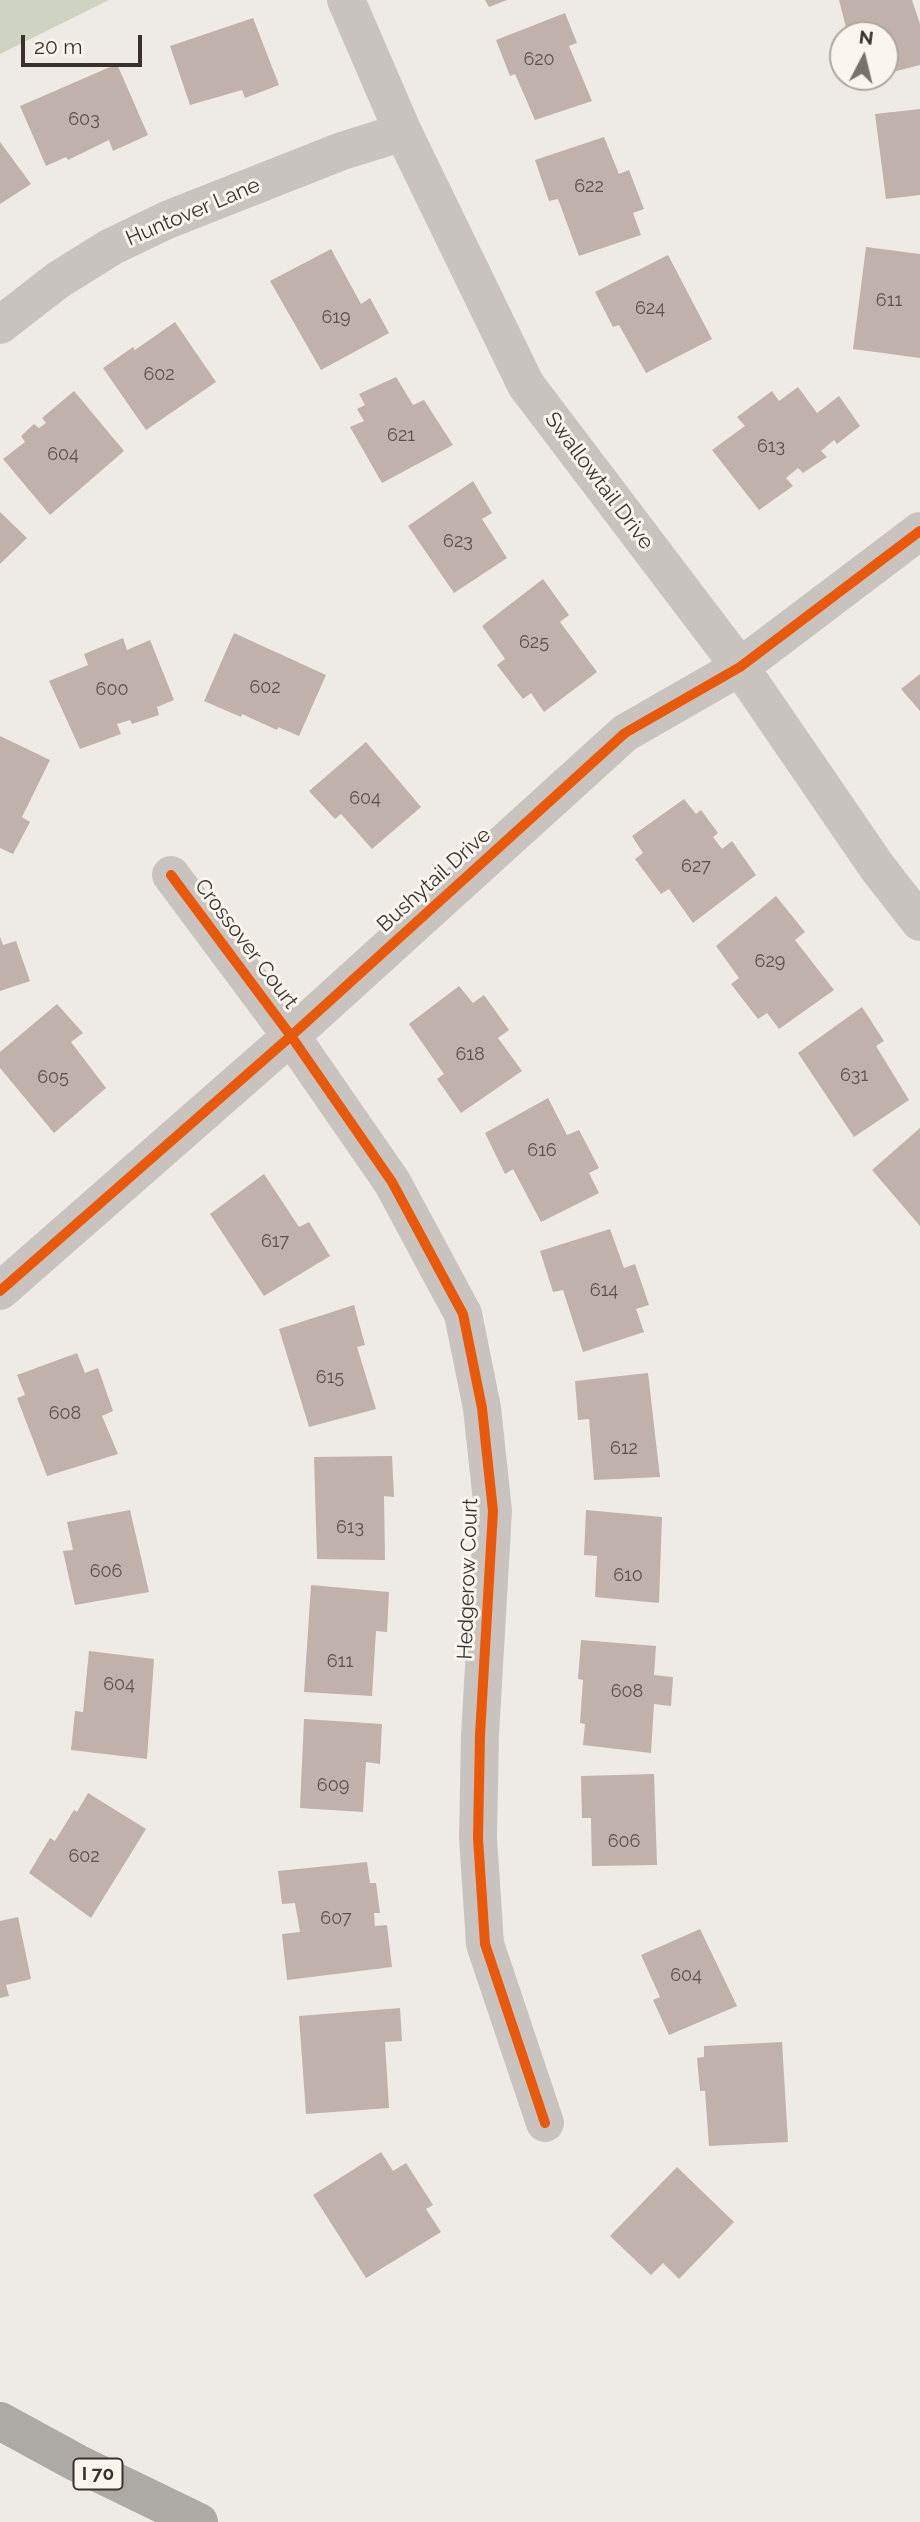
<!DOCTYPE html>
<style>
body{margin:0}
#map{position:relative;width:920px;height:2522px;overflow:hidden;background:#eeebe6;font-family:Raleway,sans-serif}
canvas{display:block}
.north{position:absolute;left:829px;top:21px;width:70px;height:70px;box-sizing:border-box;background:#faf5ef;border:2px solid #ada7a1;border-radius:50%;rotate:7deg;font-size:19px;font-weight:700;line-height:28px;text-align:center;color:#39312d}
.north::after{content:'';display:block;margin:auto;width:24px;height:32px;background:#78726e;clip-path:polygon(50% 0,100% 100%,50% 72%,0 100%)}
.scale{position:absolute;left:21px;top:35px;width:121px;height:32px;box-sizing:border-box;border:4px solid #39312d;border-top:0;padding-left:9px;font-size:21px;line-height:24px;white-space:nowrap;color:#39312d;-webkit-text-stroke:5px #faf5ef;paint-order:stroke}
</style>
<div id="map">
<canvas width="920" height="2522"></canvas>
<div class="north">N</div>
<div class="scale">20 m</div>
</div>
<script>
const context = document.querySelector('canvas').getContext('2d');
context.lineJoin = 'round';
function fill(path, color) { context.fillStyle = color; context.fill(path, 'evenodd'); }
function stroke(path, color, width, dash) { context.strokeStyle = color; context.lineWidth = width; context.lineCap = dash ? 'butt' : 'round'; context.setLineDash(dash || []); context.stroke(path); }
function label(font, color, halo, rows, align = 'center') {
  context.font = font + ' Raleway,sans-serif'; context.lineWidth = 6; context.setLineDash([]); context.textBaseline = 'middle'; context.strokeStyle = halo; context.fillStyle = color; for (const [text, x, y, turn = 0] of rows) {
    context.save(); context.translate(x, y); context.rotate((+turn || 0) * Math.PI / 180); context.textAlign = isNaN(turn) ? turn : align; if (halo) context.strokeText(text, 0, 0); context.fillText(text, 0, 0); context.restore();
  }
}
const green = new Path2D(`
 M0,0H109L0,54Z`);
const building = new Path2D(`
 M485,0H507L489,7Z
 M839,0H912L920,24V65L885,74V35H848Z
 M565,13L577,43L569,46L592,101L535,120L515,74L510,76L496,40Z
 M253,18L279,85L245,98L242,90L190,105L170,46Z
 M117,64L148,135L113,151L109,140L68,160L66,157L46,166L20,106Z
 M920,109V195L886,199L875,114Z
 M604,137L619,174L629,170L644,209L633,213L641,235L579,256L558,199L549,201L535,160Z
 M0,142L31,184L0,204Z
 M866,247L920,254V358L853,349Z
 M331,249L361,304L370,298L389,333L321,370L270,281Z
 M668,255L712,339L646,373L619,325L613,327L595,292Z
 M175,322L216,382L146,430L103,368L133,347L135,350Z
 M396,377L413,405L424,400L453,445L382,483L350,427L364,421L357,409L365,405L359,394Z
 M798,387L817,413L839,396L860,426L837,444L834,440L821,451L827,457L803,473L798,468L786,478L793,486L759,510L712,450L745,426L737,417L772,391L779,401Z
 M74,391L124,451L50,515L3,459L25,442L21,436L34,424L39,428L46,423L42,418Z
 M473,481L492,513L482,519L507,558L454,593L408,526Z
 M0,512L27,538L0,564Z
 M543,579L569,615L560,622L597,672L544,712L531,693L523,699L497,665L505,659L482,626Z
 M234,633L326,675L299,736L278,727L277,730L242,714L241,717L204,701Z
 M123,638L127,650L150,640L174,700L157,707L159,715L132,724L130,720L117,724L121,734L80,749L49,681L88,665L84,654Z
 M920,674V711L901,689Z
 M0,736L50,760L22,817L30,822L13,854L0,848Z
 M366,742L421,807L372,849L341,814L335,819L309,791Z
 M684,799L696,814L701,810L718,833L713,837L722,849L732,841L756,875L693,923L669,889L661,894L635,859L643,853L632,836Z
 M776,896L805,932L795,940L834,990L779,1029L767,1013L758,1019L731,984L739,978L716,946Z
 M0,937L3,945L16,941L30,981L0,991Z
 M459,986L473,1003L484,995L509,1030L498,1038L522,1071L461,1113L437,1079L444,1074L409,1024Z
 M57,1004L83,1033L71,1042L106,1088L54,1133L0,1068V1052Z
 M862,1007L884,1041L876,1046L909,1100L854,1137L798,1053Z
 M548,1098L567,1135L579,1130L599,1168L589,1173L599,1193L541,1222L513,1169L505,1174L485,1133Z
 M920,1128V1226L872,1170Z
 M264,1174L299,1227L309,1222L330,1256L264,1296L210,1214Z
 M610,1229L624,1268L635,1264L649,1305L636,1309L644,1332L583,1352L563,1290L553,1292L540,1251Z
 M354,1305L365,1345L357,1347L376,1409L309,1427L279,1329Z
 M77,1353L85,1373L98,1368L113,1411L102,1416L118,1454L47,1476L17,1398L25,1395L17,1375Z
 M648,1373L660,1477L594,1480L589,1419L578,1420L575,1381Z
 M392,1456L394,1497L384,1496L385,1560L317,1559L314,1457Z
 M130,1510L149,1592L75,1605L63,1551L73,1550L67,1522Z
 M586,1510L662,1517L659,1603L595,1597L597,1556L584,1555Z
 M311,1585L389,1592L387,1632L376,1631L372,1696L304,1692Z
 M581,1640L656,1646L654,1675L673,1677L671,1706L654,1704L651,1753L583,1745L585,1724L580,1723L583,1680L578,1679Z
 M89,1651L154,1659L147,1759L71,1750L75,1711L83,1712Z
 M304,1719L382,1724L380,1764L366,1762L363,1812L300,1808Z
 M654,1774L657,1865L592,1866L591,1818H582L581,1776Z
 M88,1793L146,1829L91,1918L29,1873L50,1838L55,1841L74,1810L77,1812Z
 M367,1862L370,1883H376L380,1913H374L375,1926L387,1925L392,1967L287,1980L282,1934L300,1932L295,1903L282,1904L278,1871Z
 M18,1917L31,1979L6,1985L9,1996L0,1998V1921Z
 M700,1929L737,2006L669,2035L653,2000L660,1997L641,1955Z
 M400,2008L402,2041L385,2042L389,2108L306,2114L299,2016Z
 M782,2042L788,2142L709,2146L705,2091H700L697,2058L704,2057V2046Z
 M381,2152L393,2171L406,2163L433,2205L426,2209L441,2232L366,2278L313,2195Z
 M677,2167L734,2222L679,2279L663,2263L651,2275L610,2236Z`);
const minor = new Path2D(`
 M346,0L403,132L526,385L740,667L877,867L920,922
 M0,325L58,280L111,247L167,220L342,151L403,132
 M171,875L291,1036L392,1182L463,1314L482,1408L493,1511L480,1735L478,1838L485,1944L545,2123
 M0,1291L291,1036L625,733L740,667L920,531`);
const highway = new Path2D(`
 M0,2421L77,2463L199,2522`);
const cycleway = new Path2D(`
 M171,875L291,1036L392,1182L463,1314L482,1408L493,1511L480,1735L478,1838L485,1944L545,2123
 M0,1291L291,1036L625,733L740,667L920,531`);
const numberNames = [
 ["620",539,60],
 ["603",84,120],
 ["622",589,187],
 ["611",889,301],
 ["624",650,309],
 ["619",336,318],
 ["602",159,375],
 ["621",401,436],
 ["613",771,447],
 ["604",63,455],
 ["623",458,542],
 ["625",534,643],
 ["602",265,688],
 ["600",112,690],
 ["604",365,799],
 ["627",696,867],
 ["629",770,962],
 ["618",470,1055],
 ["631",854,1076],
 ["605",53,1078],
 ["616",542,1151],
 ["617",275,1242],
 ["614",604,1291],
 ["615",330,1378],
 ["608",65,1414],
 ["612",624,1449],
 ["613",350,1528],
 ["606",106,1572],
 ["610",628,1576],
 ["611",340,1662],
 ["604",119,1685],
 ["608",627,1692],
 ["609",333,1786],
 ["606",624,1842],
 ["602",84,1857],
 ["607",336,1919],
 ["604",686,1976]
];
const shields = [
 [98,2474,49]
];
const shieldNames = [
 ["I 70",98,2474]
];
const streetNames = [
 ["Huntover Lane",193,212,-23],
 ["Swallowtail Drive",599,481,53],
 ["Bushytail Drive",434,880,-42],
 ["Crossover Court",246,944,53],
 ["Hedgerow Court",468,1579,-88]
];
fill(green, '#cfd3c2');
fill(building, '#c0b1aa');
stroke(minor, '#c8c3be', 38);
stroke(highway, '#adaaa5', 38);
stroke(cycleway, '#e8590c', 10);
label('18px', '#5b514c', null, numberNames);
for (const [x, y, w] of shields) { const box = new Path2D(); box.roundRect(x - w / 2, y - 15.5, w, 31, 5); context.fillStyle = '#faf5ef'; context.fill(box); stroke(box, '#39312d', 2); }
label('bold 19px', '#39312d', null, shieldNames);
label('21px', '#39312d', '#faf5ef', streetNames);
</script>
